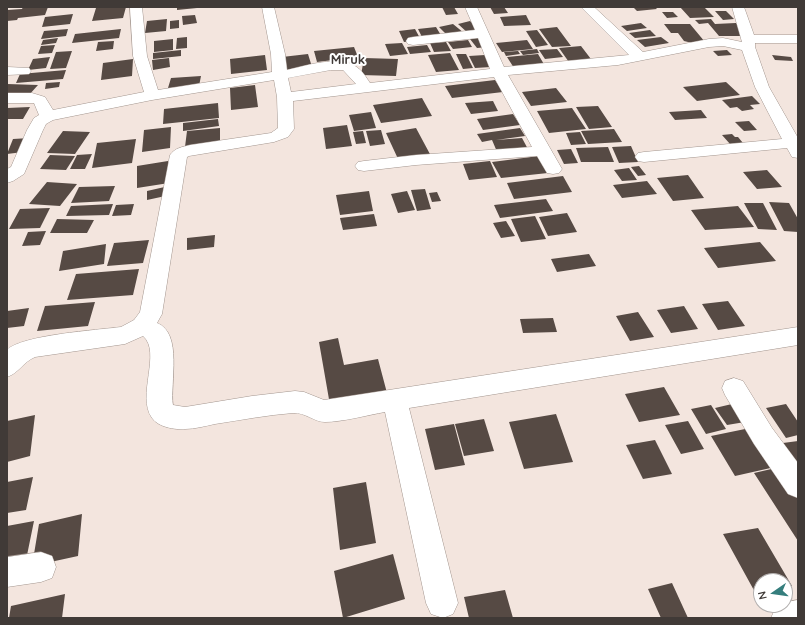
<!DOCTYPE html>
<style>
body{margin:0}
#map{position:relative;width:805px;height:625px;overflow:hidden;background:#f3e5de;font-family:Quicksand,sans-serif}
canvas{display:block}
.frame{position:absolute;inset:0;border:8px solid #403a37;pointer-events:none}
.north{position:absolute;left:753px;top:573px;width:40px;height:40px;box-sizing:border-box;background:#fff;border:1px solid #b3b0af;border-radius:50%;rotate:257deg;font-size:11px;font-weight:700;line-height:16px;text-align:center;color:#403a37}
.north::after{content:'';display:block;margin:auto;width:14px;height:18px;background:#357e7d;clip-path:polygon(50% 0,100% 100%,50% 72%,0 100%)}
</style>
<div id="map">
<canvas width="805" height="625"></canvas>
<div class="frame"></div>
<div class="north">N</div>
</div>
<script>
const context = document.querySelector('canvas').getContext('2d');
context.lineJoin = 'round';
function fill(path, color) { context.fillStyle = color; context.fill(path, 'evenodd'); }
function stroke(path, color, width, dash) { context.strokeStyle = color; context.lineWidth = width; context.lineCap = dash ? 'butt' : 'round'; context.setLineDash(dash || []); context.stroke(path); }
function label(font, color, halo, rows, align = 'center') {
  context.font = font + ' Quicksand,sans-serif'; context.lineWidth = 4; context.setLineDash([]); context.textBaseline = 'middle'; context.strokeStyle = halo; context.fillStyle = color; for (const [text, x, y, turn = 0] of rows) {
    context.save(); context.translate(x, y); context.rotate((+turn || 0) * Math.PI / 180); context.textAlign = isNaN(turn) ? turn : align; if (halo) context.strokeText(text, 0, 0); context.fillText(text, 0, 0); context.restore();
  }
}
const building = new Path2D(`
 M23,7H48L45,15L18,18L17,20L7,21V10L22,9Z
 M126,7L123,18L92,21L96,8Z
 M177,7H197V8L177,10Z
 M442,7H454L458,14L446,15Z
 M490,7H504L508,13L494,14Z
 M633,7H655L657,9L637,11Z
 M680,7H704L714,17L690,18Z
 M715,11H726L734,19L723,20Z
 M662,12H673L678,17L667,18Z
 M73,14L70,24L42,27L45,17Z
 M195,15L197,23L183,25L182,16Z
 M526,15L531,25L504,26L500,17Z
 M167,19L166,31L145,33L147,21Z
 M711,19L715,24L736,23L747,36H719L708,23L699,24L695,20Z
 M179,20V28L170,29V21Z
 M470,21L481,31L469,34L458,24Z
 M641,23L647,28L627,31L621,26Z
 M453,24L464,33L449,37L439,27Z
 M664,24H690L705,42H688L684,41L678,33H671Z
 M436,27L442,37L423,39L418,29Z
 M557,27L571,46L552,47L539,29Z
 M68,29L66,36L41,39L44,31Z
 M121,29L119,38L72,43L75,34Z
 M415,29L421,40L404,42L399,31Z
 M537,30L548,45L536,47L526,31Z
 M650,30L656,36L635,38L629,33Z
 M187,37V48L176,49L177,38Z
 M481,37L488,47L477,48L470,39Z
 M661,37L669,43L645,47L637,40Z
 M58,38L56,43L41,45L43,40Z
 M173,39V50L154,52V41Z
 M468,40L472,47L453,49L448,42Z
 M527,40L533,49L502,52L496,43Z
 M114,41L113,49L96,51L98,42Z
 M446,42L451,51L434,52L430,43Z
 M402,43L408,54L390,56L385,44Z
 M55,45L52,53L38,54L41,46Z
 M427,45L431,52L410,54L407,47Z
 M581,46L594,63L571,65L559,48Z
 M354,47L358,57L317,62L314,51Z
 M537,49L539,53L523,55L520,51Z
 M557,49L563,57L545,59L539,50Z
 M181,50V56L153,59V53Z
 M727,50L732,55L718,56L713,51Z
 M72,51L66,68L50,69L56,52Z
 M518,51L520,54L506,56L504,52Z
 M450,53L459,70L436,72L428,55Z
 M308,54L312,67L285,70L282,57Z
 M456,54H466L473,68L463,69Z
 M538,54L545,66L514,68L507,57Z
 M265,55L267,70L231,74L230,59Z
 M485,55L491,67L475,68L469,56Z
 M772,55L791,57L793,61L775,60Z
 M50,57L46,68L28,70L33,59Z
 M169,58L170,67L153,70L152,60Z
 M364,58L398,59L396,76L361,75Z
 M133,59L132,76L101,80L103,63Z
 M66,70L63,79L16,83L20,74Z
 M201,76L199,86L168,88L171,78Z
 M495,80L503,92L452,98L445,86Z
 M60,82L59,87L45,89L46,83Z
 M726,82L740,95L697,101L683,87Z
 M7,84L38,85L29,95L7,97Z
 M255,85L258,107L231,110L230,88Z
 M556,88L567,102L531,106L522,92Z
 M752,96L760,104L750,105L754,109L742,111L737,107L730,108L722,100Z
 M422,98L432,116L381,123L373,105Z
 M493,101L498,111L471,114L465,103Z
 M218,103L219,118L163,124L164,109Z
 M598,106L612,127L589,129L576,107Z
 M30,107L23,119H7V108Z
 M572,108L586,129L549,133L537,111Z
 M701,110L707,118L675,120L669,112Z
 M371,112L376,128L354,131L349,115Z
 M513,114L520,125L483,130L477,119Z
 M218,119L219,126L183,131V123Z
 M749,121L757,130L744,131L735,122Z
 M347,125L352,146L326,149L323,128Z
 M171,127L170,148L142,152L144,130Z
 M220,128V144L185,147L187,131Z
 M416,128L431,156L399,161L386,133Z
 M520,128L525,136L496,140L522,138L529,151L498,154L492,140L482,142L477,134Z
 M614,129L622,142L588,144L581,131Z
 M381,130L385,144L370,146L366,131Z
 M63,131L90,132L75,154L47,153Z
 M363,131L366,143L356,144L353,132Z
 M580,132L586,144L571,145L566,133Z
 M732,134L735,137H738L743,143L730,144L722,135Z
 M30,138L23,152L7,154L13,139Z
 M136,139L132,163L92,168L97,143Z
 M631,146L638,162L619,163L612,147Z
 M608,147L614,162H581L576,148Z
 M571,149L578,163L564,164L557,150Z
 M92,154L85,169H70L77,155Z
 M50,155L75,156L66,170L40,169Z
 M539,156L548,173L501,178L492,162Z
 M168,161L169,183L137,188V166Z
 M490,161L497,177L469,180L463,164Z
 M639,166L646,175L638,176L631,167Z
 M629,168L637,180L622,181L614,170Z
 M767,170L782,187L757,189L743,172Z
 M688,175L704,198L673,201L657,178Z
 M563,176L572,192L514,199L507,183Z
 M647,181L657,194L622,198L613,185Z
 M47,182L77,184L60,206L29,204Z
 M115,186L109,201L71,203L79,187Z
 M169,186L170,195L147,200V191Z
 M425,189L431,209L417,211L411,190Z
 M369,191L373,211L340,215L336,195Z
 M407,191L415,210L398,213L391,194Z
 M437,192L441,201L432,202L429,193Z
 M546,199L553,211L500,218L494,205Z
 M769,202L789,203L798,219V232L784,231Z
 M744,203H763L777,230L758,229Z
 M113,204L109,215L66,216L71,206Z
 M134,204L131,215L112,216L116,205Z
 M738,206L754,227L705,230L691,210Z
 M50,208L40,228L9,229L20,209Z
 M567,213L577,232L548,236L539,217Z
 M374,214L377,226L343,230L340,218Z
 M535,216L546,239L521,242L511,219Z
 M57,219L94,220L87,233H50Z
 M506,221L515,236L501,238L493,223Z
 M46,231L40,245L22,246L28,232Z
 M215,235L214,247L187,250V238Z
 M149,240L143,263L107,266L114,243Z
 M760,242L776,261L718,268L704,248Z
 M106,244L104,264L59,271L63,251Z
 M589,254L596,266L557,272L551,259Z
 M139,269L133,295L67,300L76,274Z
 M728,301L745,326L718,330L702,304Z
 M95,302L88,326L37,331L45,306Z
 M684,306L698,329L671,333L657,310Z
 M29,308L24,326L7,328V311Z
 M638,312L654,337L630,341L616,316Z
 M553,318L557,332L523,333L520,319Z
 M338,338L344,365L378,359L387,393L330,405L319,342Z
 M664,387L680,415L639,422L625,394Z
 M732,404L745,422L727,425L715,408Z
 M786,404L798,422V435L786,438L766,408Z
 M711,405L726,429L706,434L691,409Z
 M556,414L573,462L524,469L509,422Z
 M35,415L30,456L7,462V421Z
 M484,419L494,451L464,456L455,424Z
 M688,421L704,449L681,454L665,425Z
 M454,424L465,465L435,470L425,429Z
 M750,428L775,467L735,476L711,436Z
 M655,440L672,474L643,479L626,445Z
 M798,441V467L783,443Z
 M780,467L798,494V541L754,473Z
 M33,477L26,510L7,513V482Z
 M366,482L376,543L340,550L333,488Z
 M82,514L78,556L32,566L39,524Z
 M34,521L25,565L7,568V526Z
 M758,528L792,586L785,588V581H761V593L756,594L723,534Z
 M393,554L405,599L343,618L334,571Z
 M672,583L688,618H661L648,589Z
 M505,590L513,618H469L464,597Z
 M65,594L62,618H9L11,606Z`);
const minor = new Path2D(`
 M130,7H142L147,56L158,90L272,72L271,54L262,7H274L285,54L287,70C304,66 340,55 355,66C362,70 366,77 370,83L490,69L478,38L413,45L408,44L406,41L408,38L413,37L475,30L465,7H477L504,67L629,55L581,7H594L643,52L709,39L723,38L742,42L732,7H744L754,35H798V43H755V47L769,87L798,138V158L792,157L787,148L644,162L638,161L635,157L638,153L644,152L782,139L755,87L742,50L723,46L709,47L618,65L508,75L562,169L559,173L553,174L547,173L537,156L416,165L364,171L358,170L355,166L358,162L364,161L416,155L532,147L494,77L293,101L294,129L288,137L274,142L189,156L187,157L162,314L157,323C183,333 170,383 173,405L185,407L252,396L295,391L304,392L324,400L798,327V345L409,408L458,603L453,614L443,618L431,614L426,603L385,412C368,415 342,422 325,422C314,422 305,412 293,413C267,415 241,420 215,424C205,426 195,429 185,429C175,430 158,427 152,418C136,396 162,352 143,336L125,344L35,357C23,362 19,373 7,377V350C21,335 98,330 121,327L134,320L140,312L170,155C175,148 182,147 190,145L271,133L278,128L277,97L274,80L152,100L53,120L46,124L43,130L24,174L13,181L7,183V169L11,167L27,130L34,118L39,115L34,103H7V93H32L45,97L53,110L144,92L133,56ZM331,70H343L356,84L291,92L288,78Z
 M7,67L29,68L31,71L29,74L7,75Z
 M734,378L743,381L772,428L798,463V498L788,494L754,444L725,395L722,388L725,381Z
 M41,552L52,556L56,567L52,578L41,582L7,587V557Z
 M798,600V618H771L776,607L785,605L787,602Z`);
const farQuarternames = [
 ["Miruk",348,60]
];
fill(building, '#564a44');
stroke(minor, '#a2958e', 1);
fill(minor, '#fff');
label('bold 13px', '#403a37', '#fff', farQuarternames);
</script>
